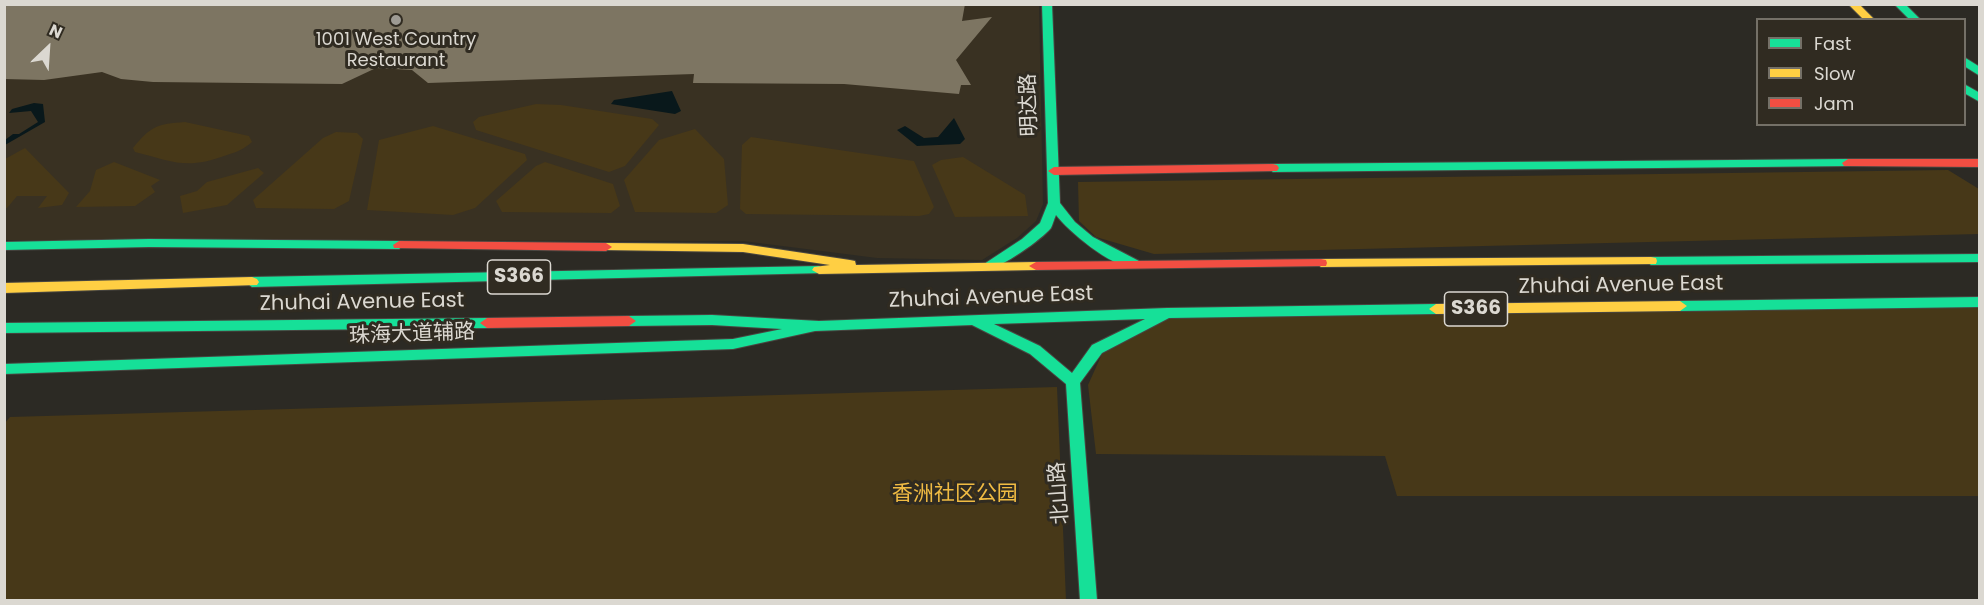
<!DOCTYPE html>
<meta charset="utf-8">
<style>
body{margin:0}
#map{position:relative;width:1984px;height:605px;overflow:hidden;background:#2c2a24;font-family:Poppins,sans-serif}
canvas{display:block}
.frame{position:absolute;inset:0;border:6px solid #dbd8d1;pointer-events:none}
.legend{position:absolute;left:1756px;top:18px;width:210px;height:108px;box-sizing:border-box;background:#302b21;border:2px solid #747067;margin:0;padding:8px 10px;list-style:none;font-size:18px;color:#dbd8d1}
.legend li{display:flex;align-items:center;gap:12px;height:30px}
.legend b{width:30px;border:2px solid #747067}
.north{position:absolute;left:18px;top:18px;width:60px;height:60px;-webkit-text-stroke:4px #302b21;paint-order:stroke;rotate:25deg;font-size:16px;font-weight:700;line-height:24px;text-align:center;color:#dbd8d1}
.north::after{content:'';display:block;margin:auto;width:21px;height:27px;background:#dbd8d1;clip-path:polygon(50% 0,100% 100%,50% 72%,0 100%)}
</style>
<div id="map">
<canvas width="1984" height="605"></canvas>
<div class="frame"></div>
<ul class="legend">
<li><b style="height:8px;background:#16e098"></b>Fast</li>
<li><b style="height:8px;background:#ffcf43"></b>Slow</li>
<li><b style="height:8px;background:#f24e42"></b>Jam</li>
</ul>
<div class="north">N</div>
</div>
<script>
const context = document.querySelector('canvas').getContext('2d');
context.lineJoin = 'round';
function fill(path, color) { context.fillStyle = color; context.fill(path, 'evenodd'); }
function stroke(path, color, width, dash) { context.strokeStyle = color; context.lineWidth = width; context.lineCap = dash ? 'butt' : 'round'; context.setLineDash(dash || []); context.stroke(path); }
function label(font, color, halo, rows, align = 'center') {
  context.font = font + ' Poppins,"Noto Sans SC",sans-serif'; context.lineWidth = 6; context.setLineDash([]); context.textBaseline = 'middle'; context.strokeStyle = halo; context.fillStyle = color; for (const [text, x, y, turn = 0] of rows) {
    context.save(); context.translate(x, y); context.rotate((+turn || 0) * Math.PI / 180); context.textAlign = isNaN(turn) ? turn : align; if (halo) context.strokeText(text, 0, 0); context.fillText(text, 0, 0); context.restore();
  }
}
const built = new Path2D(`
 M4,5H1039L1043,204L1036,221L1017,238L982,260L877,258L743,241L5,240Z`);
const green = new Path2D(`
 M536,104L561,105L652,119L659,125L625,166L609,172L476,130L473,122L479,117Z
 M185,122L249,136L252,142C244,149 237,152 227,155C186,170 175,162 135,152L133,148C151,126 157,124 185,122Z
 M433,126L525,154L527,160L475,208L453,215L367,210L379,140Z
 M695,129L724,159L728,205L716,213L635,212L624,180L659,140Z
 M336,132L357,133L363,139L349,201L334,209L256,208L253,200L323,138Z
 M751,137L914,161L934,207L929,214L919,216L746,214L740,209L742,145Z
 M25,148L69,193L62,205L38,208L47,196H17L7,208H5V159Z
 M963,157L1025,195L1028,216L955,217L932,165L941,160Z
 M114,162L160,180L151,186L155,192L135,206L76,207L90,191L96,170Z
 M545,162L613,184L620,206L611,213L502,212L496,201L536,166Z
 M258,168L264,173L227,205L183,213L180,196L197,191L207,182Z
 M1948,170L1979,189V234L1154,254L1096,237L1079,221L1078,182Z
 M1979,307V496H1397L1385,456L1096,454L1088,385L1102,354L1170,318Z
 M1057,387L1066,600H5L4,424L10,417Z`);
const water = new Path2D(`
 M672,91L681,111L675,114L611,104L614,100Z
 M34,103L43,104L45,122L5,145V140L13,134H19L38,122L31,111L9,113L12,109Z
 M954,118L965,139L960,144L917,146L897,130L905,126L924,138L938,137Z`);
const building = new Path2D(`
 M4,4H965L962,21L992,17L956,60L971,85H961L959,94L844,84L693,83L694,74L428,83L412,70L376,68L342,84L153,82L121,79L102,72L44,80L4,79Z`);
const fast = new Path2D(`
 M1042,4H1052L1060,203L1075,222L1093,237L1139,261L1141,264L1139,267C1117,273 1068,231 1056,215C1054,219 1053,224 1051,228C1042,239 996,273 983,269L981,266L1022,239L1040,223L1048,203Z
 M1894,4H1905L1921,20H1910Z
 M1964,57L1980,67V76L1964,66Z
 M1964,84L1980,93V102L1964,93Z
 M1848,159L1854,163L1852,166L1273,172L1267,168L1273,164Z
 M149,239L399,241L405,245L399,249L149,247L4,250V242Z
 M1980,254V262L1651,265L1645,261L1651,257Z
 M819,266L826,270L824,273L252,287L245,282L252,277Z
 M1980,297V307L1680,311L1673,306L1680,301Z
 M1436,304L1443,309L1436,314L1169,318L1102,353L1080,383L1097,600H1080L1066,384L1030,354L972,325L815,331L733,349L4,374V364L733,339L782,329L712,325L629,326L622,321L629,316L712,315L819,321L1167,308ZM1145,319L1092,345L1072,373L1040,346L994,324Z
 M487,318L494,323L487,328L4,333V323Z`);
const slow = new Path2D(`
 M1848,4H1859L1875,20H1864Z
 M606,243L743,244L850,260L855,261L856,265L1036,262L1043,266L1036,270L819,274L812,270L814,267L830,265L743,252L601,250L600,247L601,244Z
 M1651,257L1656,258L1657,261L1656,264L1321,267L1315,263L1321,259Z
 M252,277L257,279L259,282L257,285L4,293V283Z
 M1680,301L1687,306L1680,311L1436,314L1429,309L1436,304Z`);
const jam = new Path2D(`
 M1848,159H1980V167L1844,166L1842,163Z
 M1273,164L1277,165L1279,168L1277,171L1054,175L1048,171L1054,167Z
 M399,241L606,243L612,247L606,251L394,248L393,245Z
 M1321,259L1326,260L1327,263L1326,266L1036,270L1029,266L1036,262Z
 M629,316L636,321L629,326L487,328L480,323L487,318Z`);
const markers = [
 [396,20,6,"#9e9b94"]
];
const farPoinames = [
 ["1001 West Country",396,40],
 ["Restaurant",396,61]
];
const shields = [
 [519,277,63],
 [1476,309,63]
];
const shieldNames = [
 ["S366",519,277],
 ["S366",1476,309]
];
const streetNames = [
 ["明达路",1030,105,-92],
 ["Zhuhai Avenue East",1621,286,-1],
 ["Zhuhai Avenue East",991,298,-2],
 ["Zhuhai Avenue East",362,303,-1],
 ["珠海大道辅路",412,335,-2],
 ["北山路",1060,493,-94]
];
const parkNames = [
 ["香洲社区公园",955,495]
];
fill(built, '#393122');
fill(green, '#473818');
fill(water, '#09181b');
fill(building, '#7d7562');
stroke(fast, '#484641', 2);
stroke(slow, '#484641', 2);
stroke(jam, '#484641', 2);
fill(fast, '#16e098');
fill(slow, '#ffcf43');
fill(jam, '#f24e42');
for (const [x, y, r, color] of markers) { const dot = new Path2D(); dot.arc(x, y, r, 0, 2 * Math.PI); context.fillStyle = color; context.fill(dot); stroke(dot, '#302b21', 2); }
label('18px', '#dbd8d1', '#302b21', farPoinames);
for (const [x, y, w] of shields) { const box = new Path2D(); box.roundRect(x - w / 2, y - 17, w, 34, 4.5); context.fillStyle = '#302b21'; context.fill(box); stroke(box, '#dbd8d1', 1.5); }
label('bold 20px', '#dbd8d1', null, shieldNames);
label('21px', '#dbd8d1', '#302b21', streetNames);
label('21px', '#f0bb43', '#302b21', parkNames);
</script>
